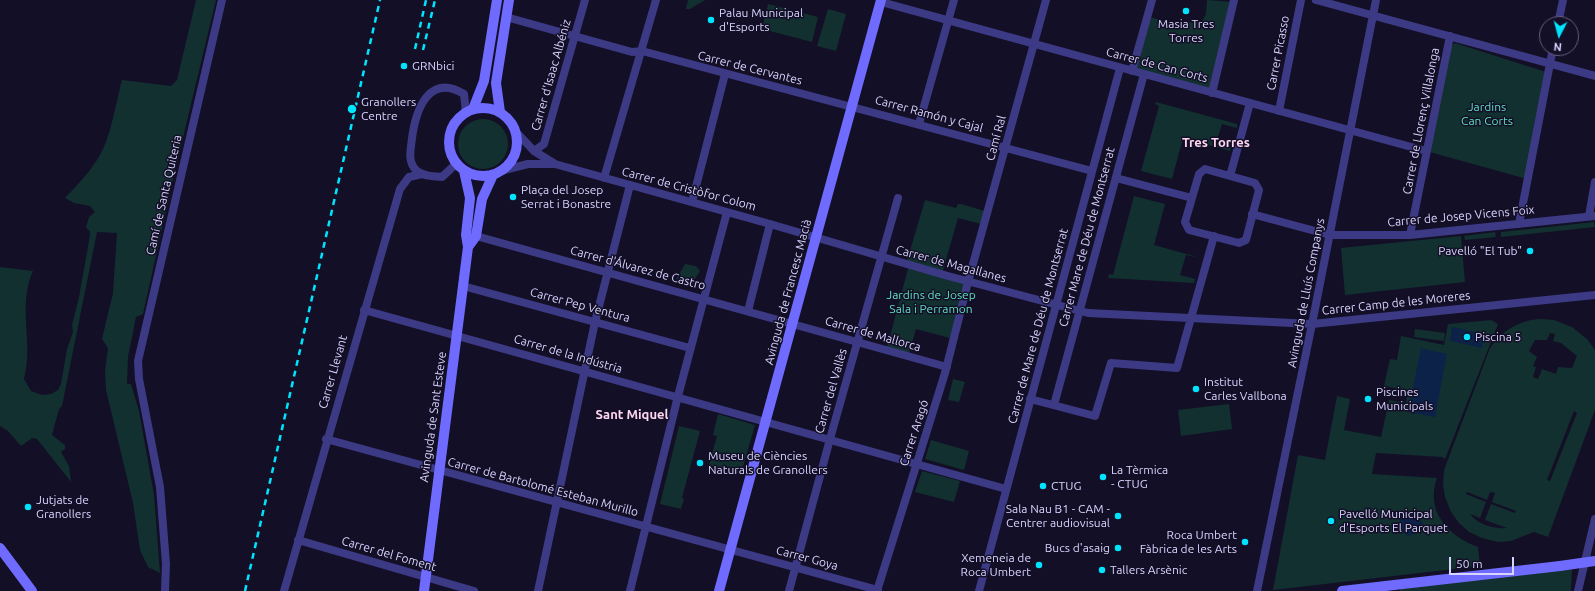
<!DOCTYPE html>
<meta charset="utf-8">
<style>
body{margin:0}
#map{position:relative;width:1595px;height:591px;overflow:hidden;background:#130f26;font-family:Ubuntu,sans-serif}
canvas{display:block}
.north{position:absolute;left:1539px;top:16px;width:40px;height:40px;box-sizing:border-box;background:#130f26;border:1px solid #625e7d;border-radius:50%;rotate:186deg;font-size:11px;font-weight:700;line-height:16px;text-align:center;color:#d9d4ff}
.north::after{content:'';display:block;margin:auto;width:14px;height:18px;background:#00e5ff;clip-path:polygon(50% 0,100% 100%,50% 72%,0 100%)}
.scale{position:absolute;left:1449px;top:557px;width:65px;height:18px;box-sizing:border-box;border:2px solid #d9d4ff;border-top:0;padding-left:5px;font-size:12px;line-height:14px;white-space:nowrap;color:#d9d4ff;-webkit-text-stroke:3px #130f26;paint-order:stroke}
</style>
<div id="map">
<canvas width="1595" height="591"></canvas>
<div class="north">N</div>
<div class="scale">50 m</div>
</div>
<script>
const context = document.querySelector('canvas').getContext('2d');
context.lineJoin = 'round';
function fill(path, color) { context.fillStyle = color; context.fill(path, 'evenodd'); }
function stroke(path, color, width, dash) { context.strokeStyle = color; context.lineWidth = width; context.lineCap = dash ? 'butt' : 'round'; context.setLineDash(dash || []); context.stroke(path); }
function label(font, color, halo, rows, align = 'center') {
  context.font = font + ' Ubuntu,sans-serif'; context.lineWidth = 3; context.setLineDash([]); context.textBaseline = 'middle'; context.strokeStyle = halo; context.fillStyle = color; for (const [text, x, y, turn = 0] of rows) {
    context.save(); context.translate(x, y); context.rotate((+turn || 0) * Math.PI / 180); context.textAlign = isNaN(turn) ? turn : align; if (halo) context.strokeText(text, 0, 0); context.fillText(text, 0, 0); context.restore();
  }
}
const green = new Path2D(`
 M196,0H216L173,179L143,314L136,317L128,357L127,384H131L139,411L154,495L160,573L148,567L140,550L133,503L106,390L105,371L108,348L102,339L113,293L117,233L97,232L62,406L59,409L52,435L65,445V449L61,452L69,466L71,482L37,439L32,438L21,446L8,431L0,426V267L33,271C17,306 34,343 24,379L31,391L42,395L51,394L58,390L61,384L67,349L73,332L72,325L79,297L89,241L90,232L86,227L89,217L95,212L90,206L74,203L65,198C78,184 91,171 100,155C111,136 116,102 122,80L171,86L177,80Z
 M688,0H705L690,9H686Z
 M1207,0L1233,2L1212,93L1132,71L1147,16L1164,21L1201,23L1206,14Z
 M768,4L818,17L812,42L762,29Z
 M828,9L846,14L836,51L817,46Z
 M1455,43L1546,72L1527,179L1426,151L1448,48Z
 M1156,102L1237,124V128L1222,124L1216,143L1231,148L1230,151L1183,138L1172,179L1141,171L1159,106L1155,104Z
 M458 144a25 25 0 1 1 50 0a25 25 0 1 1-50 0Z
 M1134,196L1165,204L1154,245L1201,258L1186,255L1180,275L1195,279L1194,283L1108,278L1109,274L1113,275Z
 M925,200L956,208L958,204H961L988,212L985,225L958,218L942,274L968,282L950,338L916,329L908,357L886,351L909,265L906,264Z
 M1594,222L1595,227L1501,237V232Z
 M1495,232L1496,237L1465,240L1464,236Z
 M1461,236L1465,282L1345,295L1341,248Z
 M685,264L696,266L700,271L695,279L686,281L676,279Z
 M1541,319L1554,320L1572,327L1587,339L1595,350V410L1548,537L1534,532L1511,541L1498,542L1482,538L1469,532L1459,523L1451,512L1445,497L1443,484L1444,470L1490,348C1502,331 1519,320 1541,319ZM1550,333L1555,334L1553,341L1561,343L1577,356L1572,368L1558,367L1556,374L1542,369L1538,379L1533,377L1536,367L1533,366L1537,357L1529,351L1535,340H1547ZM1574,411L1577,413L1550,481L1547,480ZM1467,492L1487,500L1490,492L1495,493L1492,502L1516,511L1515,513L1491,504L1485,520L1507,528C1493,529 1479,525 1470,514L1480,518L1486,502L1466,494Z
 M1491,320L1498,324L1445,459L1442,457L1376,453L1372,474L1437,478C1425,511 1448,536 1478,547L1480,566L1273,590L1298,455L1325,460L1337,396L1350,399L1344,430L1381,437L1389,400L1406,403L1408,391L1384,386L1390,359L1397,360L1401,336L1444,345L1448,324Z
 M1415,329L1445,333L1444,341L1414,337Z
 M953,379L965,382L959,402L948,400Z
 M1229,404L1232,429L1181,436L1178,410Z
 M718,414L755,425L741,474L709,465L717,436L713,435Z
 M679,426L700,431L682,498L684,499L681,509L660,504Z
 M931,440L969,451L964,470L925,459Z
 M922,471L960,481L954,502L915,492Z
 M1572,568L1571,591H1400V589Z`);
const water = new Path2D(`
 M1452,327L1484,334L1482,348L1450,341Z
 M1421,348L1447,354L1435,417L1408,412Z
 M1412,512L1423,523L1417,533L1408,536L1401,531L1400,518Z`);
const street = new Path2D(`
 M1316,0L1595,76
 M881,2L1426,151
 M506,17L632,52L642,51L1092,171
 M1558,24L1563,0
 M1132,71L1152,0
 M1212,93L1234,0
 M1279,111L1301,0
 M919,124L954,0
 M517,133L534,151L555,164
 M534,151L544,144L585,0
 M456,164L442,177C434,176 423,177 416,170C407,161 411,149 412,138C416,109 429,73 464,94L466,113
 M1205,169L1255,183L1259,190L1246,240L1239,243L1189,230L1185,222L1199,174Z
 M504,170L528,164H555L770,224L948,276L1088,313L1312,324L1595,295
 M1230,176L1250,103
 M604,178L656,0
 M1116,178L1192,198
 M692,202L725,74
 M1252,214L1330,235H1410L1595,216
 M1589,216L1595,182
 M1519,224L1553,48
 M1410,235L1450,36
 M476,236L947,367
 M463,286L690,348
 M364,310L1006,489
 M748,311L770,224
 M1030,399L1095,416L1111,363L1177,368L1214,236
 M1054,405L1144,74
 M326,439L878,590
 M298,540L474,591
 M165,591L166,564L160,487L139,379L138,361L222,0
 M284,591L400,189L409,177L422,174
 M538,591L595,322L630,185
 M630,591L678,396L727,212
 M789,591L830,439L898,198
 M877,591L945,373L968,282L1046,0
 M979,591L1120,68
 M1257,591L1312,324L1376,0
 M1578,591L1595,519`);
const secondary = new Path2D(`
 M449 142a34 34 0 1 1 68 0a34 34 0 1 1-68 0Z
 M473,109L484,81L497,0
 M500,112L496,83L509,0
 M468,247L476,236L482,199L493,175
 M0,548L32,591
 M424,591L468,247L466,235L470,198L464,171
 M719,591L881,0
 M1342,591L1560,566`);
const rail = new Path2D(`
 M415,49L426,0
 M423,50L435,0
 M245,591L380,0`);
const secondaryBridge = new Path2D(`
 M1560,566L1595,561`);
const markers = [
 [1186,11,4,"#00e5ff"],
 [711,20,4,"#00e5ff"],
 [404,66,4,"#00e5ff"],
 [352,109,5,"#00e5ff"],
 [513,197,4,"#00e5ff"],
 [1530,251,4,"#00e5ff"],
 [1467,337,4,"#00e5ff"],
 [1196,389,4,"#00e5ff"],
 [1368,399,4,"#00e5ff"],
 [700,463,4,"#00e5ff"],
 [1103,477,4,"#00e5ff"],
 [1043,486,4,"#00e5ff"],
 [28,507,4,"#00e5ff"],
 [1118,516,4,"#00e5ff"],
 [1331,521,4,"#00e5ff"],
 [1245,542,4,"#00e5ff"],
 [1118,548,4,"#00e5ff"],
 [1039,565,4,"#00e5ff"],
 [1102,570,4,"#00e5ff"]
];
const poiNames = [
 ["Palau Municipal",719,13],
 ["d'Esports",719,27],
 ["Masia Tres",1186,24,"center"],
 ["Torres",1186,38,"center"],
 ["GRNbici",412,66],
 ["Granollers",361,102],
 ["Centre",361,116],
 ["Plaça del Josep",521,190],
 ["Serrat i Bonastre",521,204],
 ["Pavelló \"El Tub\"",1522,251,"right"],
 ["Piscina 5",1475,337],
 ["Institut",1204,382],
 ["Carles Vallbona",1204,396],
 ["Piscines",1376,392],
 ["Municipals",1376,406],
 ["Museu de Ciències",708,456],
 ["Naturals de Granollers",708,470],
 ["La Tèrmica",1111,470],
 ["- CTUG",1111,484],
 ["CTUG",1051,486],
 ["Jutjats de",36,500],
 ["Granollers",36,514],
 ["Sala Nau B1 - CAM -",1110,509,"right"],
 ["Centrer audiovisual",1110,523,"right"],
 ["Pavelló Municipal",1339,514],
 ["d'Esports El Parquet",1339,528],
 ["Roca Umbert",1237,535,"right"],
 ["Fàbrica de les Arts",1237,549,"right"],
 ["Bucs d'asaig",1110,548,"right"],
 ["Xemeneia de",1031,558,"right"],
 ["Roca Umbert",1031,572,"right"],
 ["Tallers Arsènic",1110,570]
];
const streetNames = [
 ["Carrer Picasso",1278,53,-79],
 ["Carrer de Can Corts",1157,65,15],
 ["Carrer de Cervantes",750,68,14],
 ["Carrer d'Isaac Albéniz",551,75,-74],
 ["Carrer Ramón y Cajal",929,114,15],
 ["Carrer de Llorenç Villalonga",1421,121,-79],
 ["Camí Ral",996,138,-75],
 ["Carrer de Cristòfor Colom",689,189,15],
 ["Camí de Santa Quiteria",164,195,-77],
 ["Carrer de Josep Vicens Foix",1461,216,-5],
 ["Carrer Mare de Déu de Montserrat",1087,237,-75],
 ["Carrer de Magallanes",951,264,15],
 ["Carrer d'Álvarez de Castro",638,268,15],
 ["Avinguda de Francesc Macià",788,292,-75],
 ["Avinguda de Lluís Companys",1306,293,-79],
 ["Carrer Camp de les Moreres",1396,303,-6],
 ["Carrer Pep Ventura",580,305,15],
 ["Carrer de Mare de Déu de Montserrat",1038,326,-75],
 ["Carrer de Mallorca",873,334,16],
 ["Carrer de la Indústria",568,354,16],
 ["Carrer Llevant",333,372,-74],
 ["Carrer del Vallès",831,391,-74],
 ["Avinguda de Sant Esteve",433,417,-82],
 ["Carrer Aragó",914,433,-72],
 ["Carrer de Bartolomé Esteban Murillo",543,487,15],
 ["Carrer del Foment",389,554,16],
 ["Carrer Goya",807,558,15]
];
const parkNames = [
 ["Jardins",1487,107],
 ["Can Corts",1487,121],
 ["Jardins de Josep",931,295],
 ["Sala i Perramon",931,309]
];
const neighbourhoodNames = [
 ["Tres Torres",1216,143],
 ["Sant Miquel",632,415]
];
fill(green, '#12302f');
fill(water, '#0c2248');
stroke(street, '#3d3a85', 8);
stroke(secondary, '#6f6bff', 10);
stroke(rail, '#00e5ff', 2.5, [6, 5]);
stroke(secondaryBridge, '#6f6bff', 10);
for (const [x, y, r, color] of markers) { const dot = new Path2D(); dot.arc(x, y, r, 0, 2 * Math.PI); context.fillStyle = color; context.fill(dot); stroke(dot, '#130f26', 1.5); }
label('12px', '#d9d4ff', '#130f26', poiNames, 'left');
label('12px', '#d9d4ff', '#130f26', streetNames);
label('12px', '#5fe0c0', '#130f26', parkNames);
label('bold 13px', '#ffd6f0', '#130f26', neighbourhoodNames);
</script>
